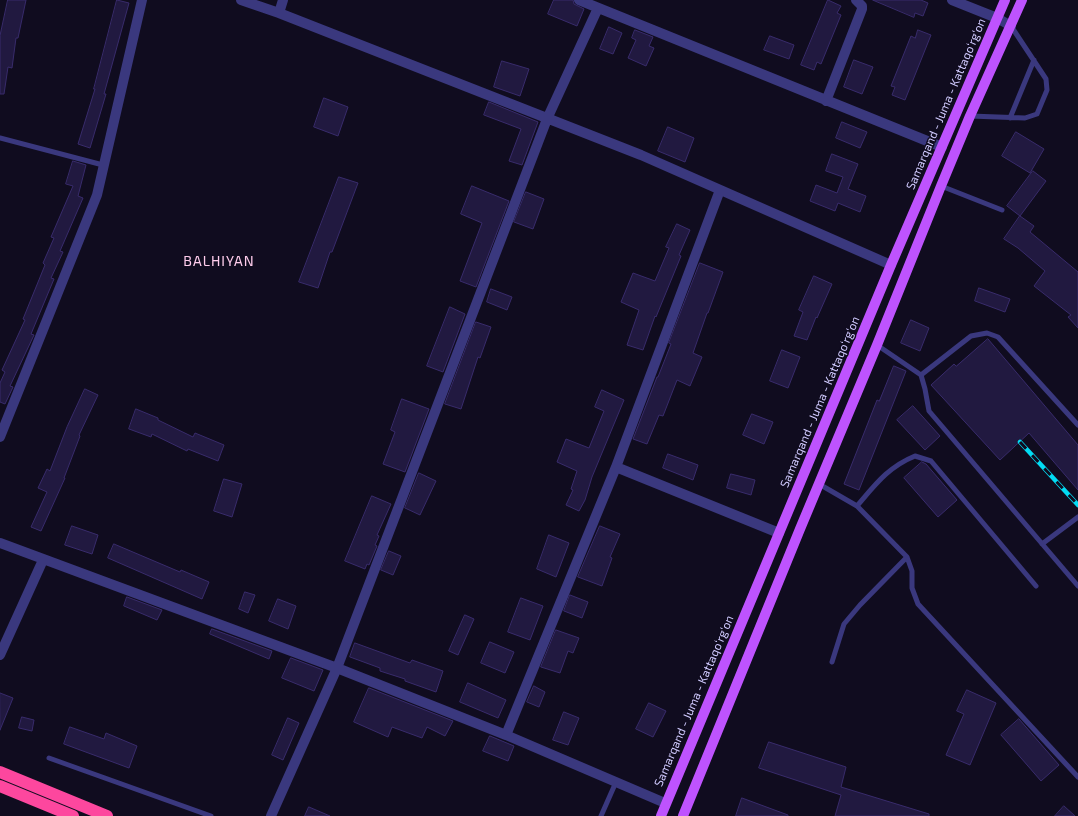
<!DOCTYPE html>
<meta charset="utf-8">
<style>
body{margin:0}
canvas{display:block;background:#100c1f}
</style>
<canvas width="1078" height="816"></canvas>
<script>
const context = document.querySelector('canvas').getContext('2d');
context.lineJoin = 'round';
function fill(path, color) { context.fillStyle = color; context.fill(path, 'evenodd'); }
function stroke(path, color, width, dash) { context.strokeStyle = color; context.lineWidth = width; context.lineCap = dash ? 'butt' : 'round'; context.setLineDash(dash || []); context.stroke(path); }
function label(font, color, halo, rows, align = 'center') {
  context.font = font + ' "Exo 2",sans-serif'; context.lineWidth = 3; context.setLineDash([]); context.textBaseline = 'middle'; context.strokeStyle = halo; context.fillStyle = color; for (const [text, x, y, turn = 0] of rows) {
    context.save(); context.translate(x, y); context.rotate((+turn || 0) * Math.PI / 180); context.textAlign = isNaN(turn) ? turn : align; if (halo) context.strokeText(text, 0, 0); context.fillText(text, 0, 0); context.restore();
  }
}
const building = new Path2D(`
 M8,0H26L18,38H16L12,68L8,67L4,94H0V36Z
 M117,0L129,3L104,94H106L90,148L78,144L95,89H94Z
 M554,0H573L574,4L584,9L577,26L548,14Z
 M828,0L841,6L837,13L841,15L821,64L817,62L814,70L801,65Z
 M873,0H921L928,3L923,16L915,13L914,17Z
 M609,27L622,33L613,54L600,49Z
 M635,30L653,37L649,46L654,48L646,66L628,58L636,40L632,38Z
 M918,30L931,35L905,100L892,95L895,87L891,86L911,36L915,38Z
 M770,36L794,45L789,59L764,50Z
 M854,60L873,67L862,94L844,87Z
 M502,61L529,69L520,96L494,87Z
 M324,98L348,107L338,136L314,127Z
 M489,102L538,122L522,165L509,161L521,129L484,115Z
 M842,122L867,132L860,148L836,138Z
 M668,127L694,138L685,162L658,151Z
 M1016,132L1044,149L1030,173L1002,156Z
 M832,154L858,164L848,189L866,196L860,212L838,203L835,211L810,201L816,185L837,193L843,177L826,171Z
 M73,161L86,165L78,196L83,198L60,251L63,252L51,278L54,279L31,334L34,335L10,386L13,387L5,404L0,402V383L5,372L2,370L25,320L23,319L45,265L43,263L54,238L51,237L73,186L66,184Z
 M1033,171L1046,181L1020,216L1007,206Z
 M339,177L358,183L332,252H330L318,288L299,282Z
 M472,186L509,201L476,287L460,281L482,223L461,214Z
 M526,192L544,199L533,229L514,222Z
 M1020,216L1034,226L1030,232L1078,272V328L1068,317L1071,315L1034,286L1045,271L1018,248L1004,239Z
 M677,224L690,230L679,255L681,256L656,317L655,316L643,350L627,345L639,310L621,302L633,273L655,281L669,248L666,247Z
 M700,263L723,272L708,313H707L693,353L702,357L690,386L677,380L663,416L659,415L647,444L633,439L657,377H658L671,344L669,343Z
 M814,276L832,284L817,318L816,317L807,340L794,336L803,312L799,310Z
 M979,288L1010,299L1005,312L975,301Z
 M491,289L512,297L507,310L487,302Z
 M450,307L465,314L443,372L427,366Z
 M911,320L929,328L920,351L901,343Z
 M476,322L491,327L480,358L478,357L461,409L445,404Z
 M988,339L1078,445V490L1029,433L1000,460L931,385L954,364L956,366Z
 M782,350L800,357L788,388L770,381Z
 M894,366L906,371L859,490L844,484L877,400L879,401Z
 M85,389L98,395L79,435L80,436L64,478H65L41,531L31,527L47,492L38,488L47,469L50,471L67,427Z
 M602,390L624,400L592,477L585,500L579,511L566,505L573,490L571,489L577,471L557,462L566,439L589,448L604,411L595,407Z
 M402,399L429,409L405,472L383,464L395,432L391,430Z
 M913,406L940,436L925,450L897,420Z
 M136,409L158,418V420L193,437L195,433L224,445L218,461L188,449L187,451L152,434L151,437L129,429Z
 M752,414L773,422L764,444L743,435Z
 M668,454L698,465L693,480L663,468Z
 M922,462L926,464L957,500L938,517L904,478Z
 M419,473L436,481L420,515L405,508Z
 M731,474L755,480L751,495L727,488Z
 M224,479L242,484L232,517L214,511Z
 M372,496L391,504L377,535L379,536L375,545L377,546L369,565L367,564L365,569L345,561Z
 M72,526L98,535L92,554L65,545Z
 M600,526L620,534L610,557L612,558L602,586L578,577Z
 M549,535L569,543L556,577L537,569Z
 M114,544L180,572L181,570L209,582L202,599L108,558Z
 M389,551L401,556L393,575L381,570Z
 M245,592L255,595L248,613L239,609Z
 M570,595L588,602L582,618L564,611Z
 M127,597L162,610L157,620L124,606Z
 M521,598L543,606L530,640L508,632Z
 M278,599L296,606L288,629L269,621Z
 M465,615L474,619L458,655L449,651Z
 M212,629L272,651L269,659L210,634Z
 M556,630L579,638L573,653L568,651L560,673L541,667Z
 M490,642L514,652L505,673L481,663Z
 M355,643L410,663L412,660L443,671L436,692L405,681V679L380,671V668L350,657Z
 M291,658L323,670L314,691L282,678Z
 M468,683L506,700L498,718L460,702Z
 M534,686L545,692L539,707L527,702Z
 M369,688L453,721L445,736L427,727L422,738L392,727L388,737L354,722Z
 M967,690L996,703L970,765L946,755L964,714L957,711Z
 M0,693L13,698L0,730Z
 M649,703L666,711L653,737L636,729Z
 M564,712L579,718L568,745L553,740Z
 M22,717L34,720L32,731L19,728Z
 M288,718L299,723L283,760L272,755Z
 M1019,719L1059,765L1041,781L1001,735Z
 M70,727L104,739L106,733L137,746L129,768L64,744Z
 M490,736L514,746L508,761L483,751Z
 M769,742L846,767L841,787L929,814V816H835L841,795L759,768Z
 M742,798L788,815V816H736Z
 M1064,806L1075,816H1055Z
 M309,807L330,816H305Z`);
const lane = new Path2D(`
 M970,116L1025,118L1037,114L1047,90L1046,79L1011,26
 M1010,118L1034,60
 M0,138L103,165
 M941,186L1002,210
 M877,345L921,375L925,389L929,411L1078,586
 M921,375L971,336L987,333L998,337L1078,425
 M819,484L857,506L907,557L912,571V588L918,604L1078,777
 M857,506C875,485 888,467 915,456L931,461L1036,586
 M1042,544L1078,517
 M832,662L844,624L860,605L907,557
 M49,758L211,816
 M601,816L616,782`);
const street = new Path2D(`
 M241,0L279,13
 M283,0L279,13L641,155L891,265
 M579,0L942,147
 M952,0L997,18L1011,26
 M826,101L862,9V6L856,0
 M0,437L97,195L142,0
 M616,467L779,533
 M0,543L337,668L506,735L665,803
 M0,655L43,560
 M506,735L616,467L720,190
 M271,816L337,668L547,119L598,8`);
const primary = new Path2D(`
 M661,816L891,265L1005,0
 M683,816L800,529L877,345L941,186L970,116L1022,0`);
const highway = new Path2D(`
 M0,772L107,816
 M0,786L73,816`);
const rail = new Path2D(`
 M1020,442L1078,505`);
const streetNames = [
 ["Samarqand - Juma - Kattaqo‘rg‘on",946,104,-67],
 ["Samarqand - Juma - Kattaqo‘rg‘on",820,402,-67],
 ["Samarqand - Juma - Kattaqo‘rg‘on",694,701,-67]
];
const quarterNames = [
 ["BALHIYAN",219,261]
];
fill(building, '#211940');
stroke(building, '#382b6b', 1);
stroke(lane, '#3a387e', 5);
stroke(street, '#3a387e', 10);
stroke(primary, '#be53fe', 10);
stroke(highway, '#fd479e', 12);
stroke(rail, '#02dbf3', 4.5);
stroke(rail, '#100c1f', 3, [9]);
label('12px', '#d1cbff', '#100c1f', streetNames);
context.letterSpacing = '1px';
label('14px', '#ffcdec', '#100c1f', quarterNames);
context.letterSpacing = '0px';
</script>
